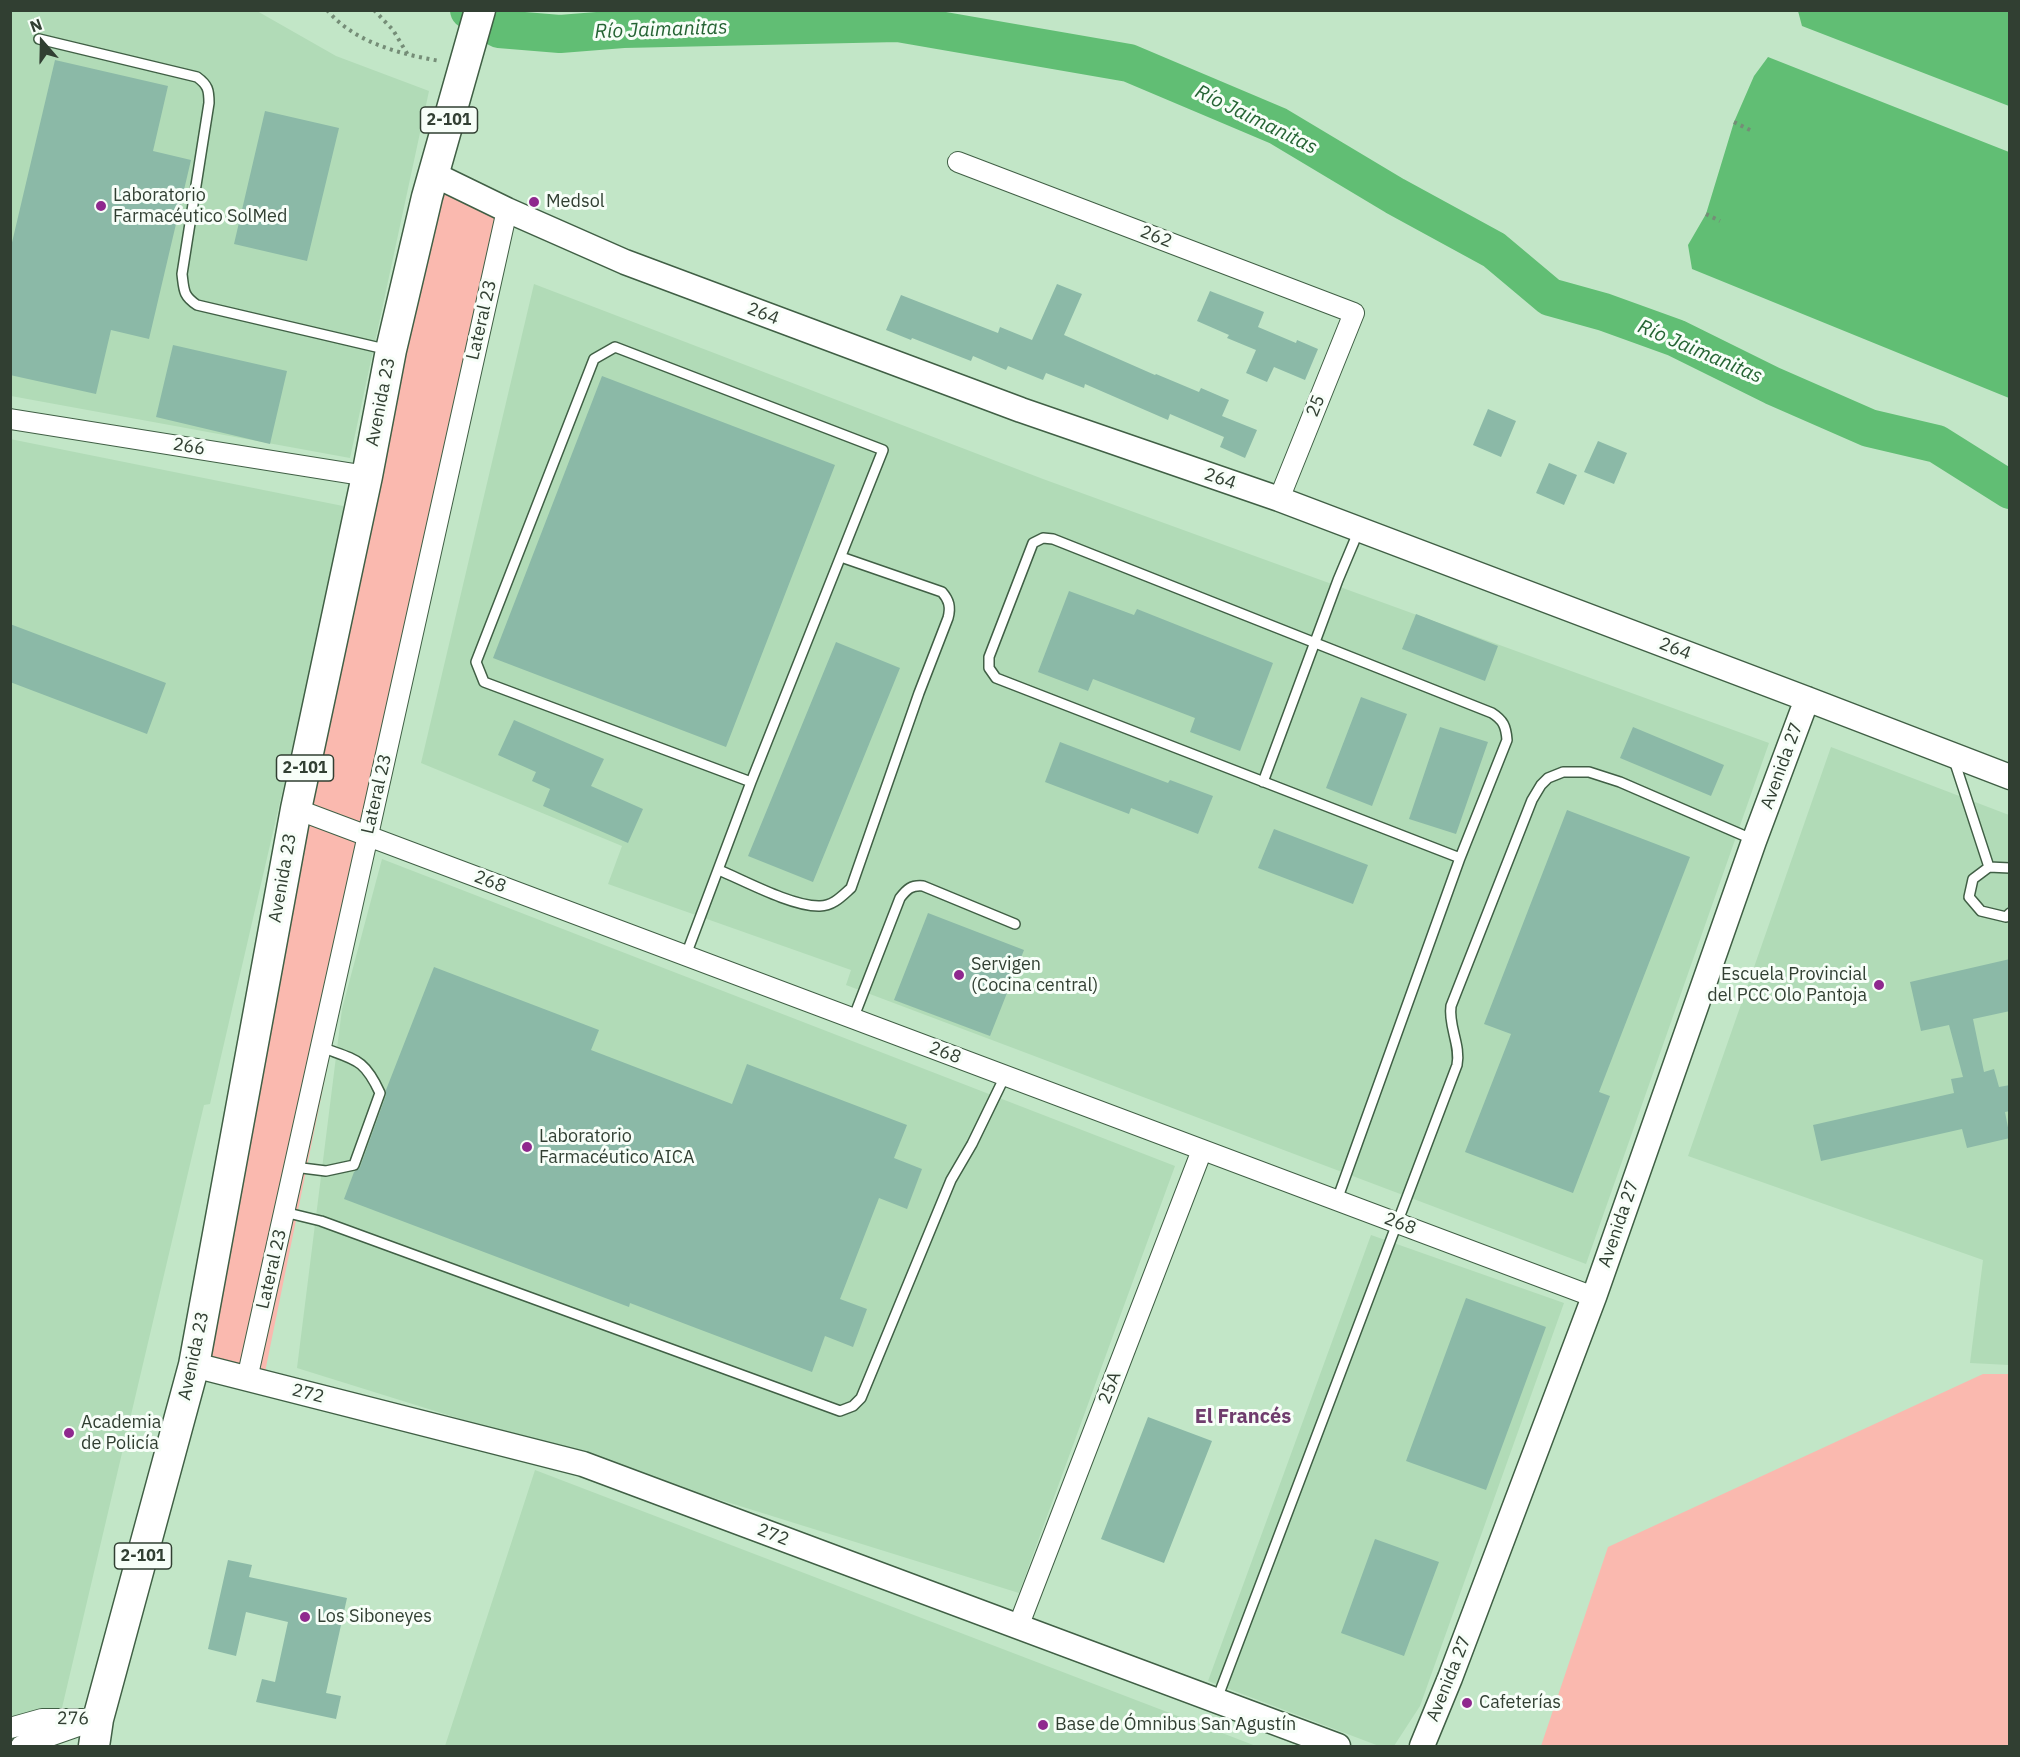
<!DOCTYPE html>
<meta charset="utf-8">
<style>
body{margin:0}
#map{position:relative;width:2020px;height:1757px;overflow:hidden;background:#c2e6c7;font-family:"IBM Plex Sans",sans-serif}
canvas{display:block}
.frame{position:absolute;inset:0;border:12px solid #313f32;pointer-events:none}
.north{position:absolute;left:12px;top:12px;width:60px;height:60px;-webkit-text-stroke:4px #f7fef8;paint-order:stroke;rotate:340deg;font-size:16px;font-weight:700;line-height:24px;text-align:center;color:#313f32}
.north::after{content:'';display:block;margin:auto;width:21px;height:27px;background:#313f32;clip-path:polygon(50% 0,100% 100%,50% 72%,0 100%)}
</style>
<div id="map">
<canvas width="2020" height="1757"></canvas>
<div class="frame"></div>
<div class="north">N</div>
</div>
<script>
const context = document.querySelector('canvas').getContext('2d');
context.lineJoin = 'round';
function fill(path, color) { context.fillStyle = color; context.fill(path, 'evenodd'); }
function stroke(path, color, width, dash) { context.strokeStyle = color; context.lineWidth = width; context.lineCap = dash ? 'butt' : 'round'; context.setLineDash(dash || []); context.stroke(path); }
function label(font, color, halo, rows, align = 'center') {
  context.font = font + ' "IBM Plex Sans",sans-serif'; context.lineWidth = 6; context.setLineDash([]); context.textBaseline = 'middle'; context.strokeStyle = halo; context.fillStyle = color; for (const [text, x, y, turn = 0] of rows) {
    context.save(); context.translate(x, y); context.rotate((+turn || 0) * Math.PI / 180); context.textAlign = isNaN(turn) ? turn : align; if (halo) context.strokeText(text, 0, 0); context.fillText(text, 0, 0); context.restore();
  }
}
const built = new Path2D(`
 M10,11H257L336,56L429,91L350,458L11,396Z
 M534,284L1043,479L1769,743L1586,1264L846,985L851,970L608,884L622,846L421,763Z
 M10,439L343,506L346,517L210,1104L204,1105L53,1746H10Z
 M1831,747L2009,815V1365L1970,1363L1983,1260L1688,1156Z
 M382,859L1175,1166L1019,1593L297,1368L342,1009Z
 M1371,1235L1564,1303L1420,1706L1394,1746H1379L1208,1681Z
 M535,1470L1256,1746H445Z`);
const green = new Path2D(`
 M435,176L500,205L375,833L264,1377L194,1365Z
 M1983,1374H2009V1746H1541L1608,1547Z`);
const water = new Path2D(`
 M1798,11H2009V106L1802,26Z
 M1768,57L2009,152V398L1692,269L1688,245L1706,214L1734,122L1754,76Z`);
const river = new Path2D(`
 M469,10L499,29L560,34L623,29L898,23L1129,63L1278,126L1395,196L1494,250L1550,297L1604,312L1676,338L1773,386L1869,428L1937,444L2010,490`);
const building = new Path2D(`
 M55,60L168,86L153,151L191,160L149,339L111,330L96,394L10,375V251Z
 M265,111L339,128L307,261L234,244Z
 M1057,284L1082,294L1064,335L1155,375L1156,374L1199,392L1201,388L1229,400L1222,416L1257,430L1245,458L1220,447L1224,437L1170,414L1168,420L1085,384L1084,388L1046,373L1043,380L1008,366L1006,370L973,356L971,361L912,338L911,340L886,330L901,295L998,333L1000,327L1032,340Z
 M1210,291L1264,312L1258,327L1296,343L1297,340L1318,349L1305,380L1274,367L1267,382L1246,373L1256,350L1227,338L1229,335L1197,321Z
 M173,345L287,371L270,444L156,417Z
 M602,376L835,465L726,747L493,658Z
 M1488,409L1516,421L1501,457L1473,445Z
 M1598,441L1627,453L1614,484L1584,472Z
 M1549,463L1577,475L1564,505L1536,493Z
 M1069,591L1134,615L1137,609L1273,663L1240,751L1190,732L1195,718L1093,679L1088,691L1038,672Z
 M1416,614L1498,646L1485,681L1402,649Z
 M10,624L166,683L147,734L10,682Z
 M836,642L900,668L813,882L748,856Z
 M1361,697L1407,714L1372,806L1326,788Z
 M514,720L604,759L591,786L643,809L628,843L543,806L550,789L532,781L536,772L498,755Z
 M1440,727L1488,742L1456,834L1409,819Z
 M1633,727L1724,765L1711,796L1620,758Z
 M1060,742L1168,783L1170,780L1213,796L1198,834L1131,808L1129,814L1045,782Z
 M1567,810L1690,857L1599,1092L1610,1096L1573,1193L1465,1152L1511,1034L1484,1024Z
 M1274,829L1368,865L1353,904L1258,868Z
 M928,913L1024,950L990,1036L894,1000Z
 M2010,959V1011L1973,1019L1984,1072L1994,1069L1999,1087L2010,1085V1111L2005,1112L2010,1138L1967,1148L1962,1129L1821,1161L1813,1125L1954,1093L1951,1079L1963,1077L1949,1025L1921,1031L1910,982Z
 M434,967L599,1030L591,1050L732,1104L747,1064L907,1125L894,1158L922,1169L907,1209L879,1198L840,1299L867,1309L853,1347L825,1336L812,1372L630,1303L629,1307L344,1199L354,1172L360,1167L386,1095V1090Z
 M1466,1298L1546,1327L1486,1490L1406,1461Z
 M1148,1417L1212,1441L1164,1563L1101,1539Z
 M1375,1539L1439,1562L1404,1656L1341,1633Z
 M228,1560L252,1565L249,1577L347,1598L326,1693L341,1696L336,1719L256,1702L262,1679L275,1682L288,1622L246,1612L236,1656L208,1649Z`);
const path = new Path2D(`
 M327,10C355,43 400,54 440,61
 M374,10L393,30L408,55
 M1734,122L1754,132
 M1706,214L1720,221`);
const service = new Path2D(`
 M39,39L197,77C208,85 209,90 209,103L182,274C184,290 183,296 197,305L389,350
 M1953,757L1989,867
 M1263,782L1338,580L1359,530
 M2010,868L1989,867L1973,879L1969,897L1981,911L2006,917L2010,913
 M719,870C745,881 793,907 820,906C833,906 842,896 851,888L919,693L948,618C951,607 949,600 942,592L841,557
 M686,955L751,782L883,450L615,347L594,359L476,662L484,682L751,782
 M853,1019L900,898C907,889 911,885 923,886L1015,924
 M294,1167L326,1171L354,1165L380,1093C364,1058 355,1060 321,1047
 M1337,1200L1460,858L1507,740C1506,726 1503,720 1492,713L1053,539L1043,538L1033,543L989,657V668L996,678L1460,858
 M284,1212L321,1221L840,1411L853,1406L861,1398L951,1180L972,1144L1005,1076
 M1217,1699L1457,1065C1461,1045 1448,1026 1451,1006L1532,800L1541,785L1548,778L1563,772H1589L1620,782L1754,840`);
const minor = new Path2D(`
 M958,162L1354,313L1279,499
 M10,419L367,476
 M296,809L1594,1297
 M247,1379L507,210
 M1018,1627L1202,1150
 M10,1728L42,1719H98L21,1746`);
const tertiary = new Path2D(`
 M433,174L507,210L625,262L1021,410L1279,499L1807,699L2010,777
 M194,1365L583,1464L1338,1746
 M1422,1746L1450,1678L1594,1297L1754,841L1807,699`);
const primary = new Path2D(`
 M94,1746L98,1719L194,1365L296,809L367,476L391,350L427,197L480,10`);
const markers = [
 [534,202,6,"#8f288e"],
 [101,206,6,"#8f288e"],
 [959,975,6,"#8f288e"],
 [1879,985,6,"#8f288e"],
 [527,1147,6,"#8f288e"],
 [69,1433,6,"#8f288e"],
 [305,1617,6,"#8f288e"],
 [1467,1703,6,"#8f288e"],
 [1043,1725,6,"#8f288e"]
];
const shields = [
 [449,120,57],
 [305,768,57],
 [143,1556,57]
];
const shieldNames = [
 ["2-101",449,120],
 ["2-101",305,768],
 ["2-101",143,1556]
];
const poiNames = [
 ["Laboratorio",113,196],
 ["Farmacéutico SolMed",113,217],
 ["Medsol",546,202],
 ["Servigen",971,965],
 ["(Cocina central)",971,986],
 ["Escuela Provincial",1867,975,"right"],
 ["del PCC Olo Pantoja",1867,996,"right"],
 ["Laboratorio",539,1137],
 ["Farmacéutico AICA",539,1158],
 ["Academia",81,1423],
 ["de Policía",81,1444],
 ["Los Siboneyes",317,1617],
 ["Cafeterías",1479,1703],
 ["Base de Ómnibus San Agustín",1055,1725]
];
const streetNames = [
 ["262",1156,237,21],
 ["264",763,314,21],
 ["Lateral 23",482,320,-77],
 ["Avenida 23",381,402,-79],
 ["25",1316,406,-68],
 ["266",189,447,9],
 ["264",1220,479,19],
 ["264",1675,649,21],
 ["Avenida 27",1782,766,-70],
 ["Lateral 23",377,794,-77],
 ["Avenida 23",283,878,-80],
 ["268",490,882,21],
 ["268",945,1053,21],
 ["268",1400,1224,21],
 ["Avenida 27",1619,1224,-71],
 ["Lateral 23",272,1269,-77],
 ["Avenida 23",194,1356,-78],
 ["25A",1110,1388,-69],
 ["272",308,1394,14],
 ["272",773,1535,21],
 ["Avenida 27",1449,1679,-68],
 ["276",73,1719,1]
];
const waterNames = [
 ["Río Jaimanitas",661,30,-2],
 ["Río Jaimanitas",1256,120,26],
 ["Río Jaimanitas",1700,352,23]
];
const neighbourhoodNames = [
 ["El Francés",1243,1417]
];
fill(built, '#b1dbb7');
fill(green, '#fab9af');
fill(water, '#61be74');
stroke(river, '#61be74', 38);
fill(building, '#8bb9a7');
stroke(service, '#405f45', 12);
stroke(minor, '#405f45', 22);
stroke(tertiary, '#405f45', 27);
stroke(primary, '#405f45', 33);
stroke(path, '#758d77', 4, [3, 4.5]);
stroke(service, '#fff', 9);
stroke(minor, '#fff', 20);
stroke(tertiary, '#fff', 24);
stroke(primary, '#fff', 30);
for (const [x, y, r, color] of markers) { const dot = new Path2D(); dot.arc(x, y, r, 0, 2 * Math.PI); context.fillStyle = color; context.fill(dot); stroke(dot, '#f7fef8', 2); }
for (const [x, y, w] of shields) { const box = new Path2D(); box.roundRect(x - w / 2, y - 13, w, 26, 4.5); context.fillStyle = '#f7fef8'; context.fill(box); stroke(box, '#313f32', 1.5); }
label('bold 16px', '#313f32', null, shieldNames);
label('18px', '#313f32', '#f7fef8', poiNames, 'left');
label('18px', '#313f32', '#f7fef8', streetNames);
label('italic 20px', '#256434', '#f7fef8', waterNames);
label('bold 20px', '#6f3c6d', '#f7fef8', neighbourhoodNames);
</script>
